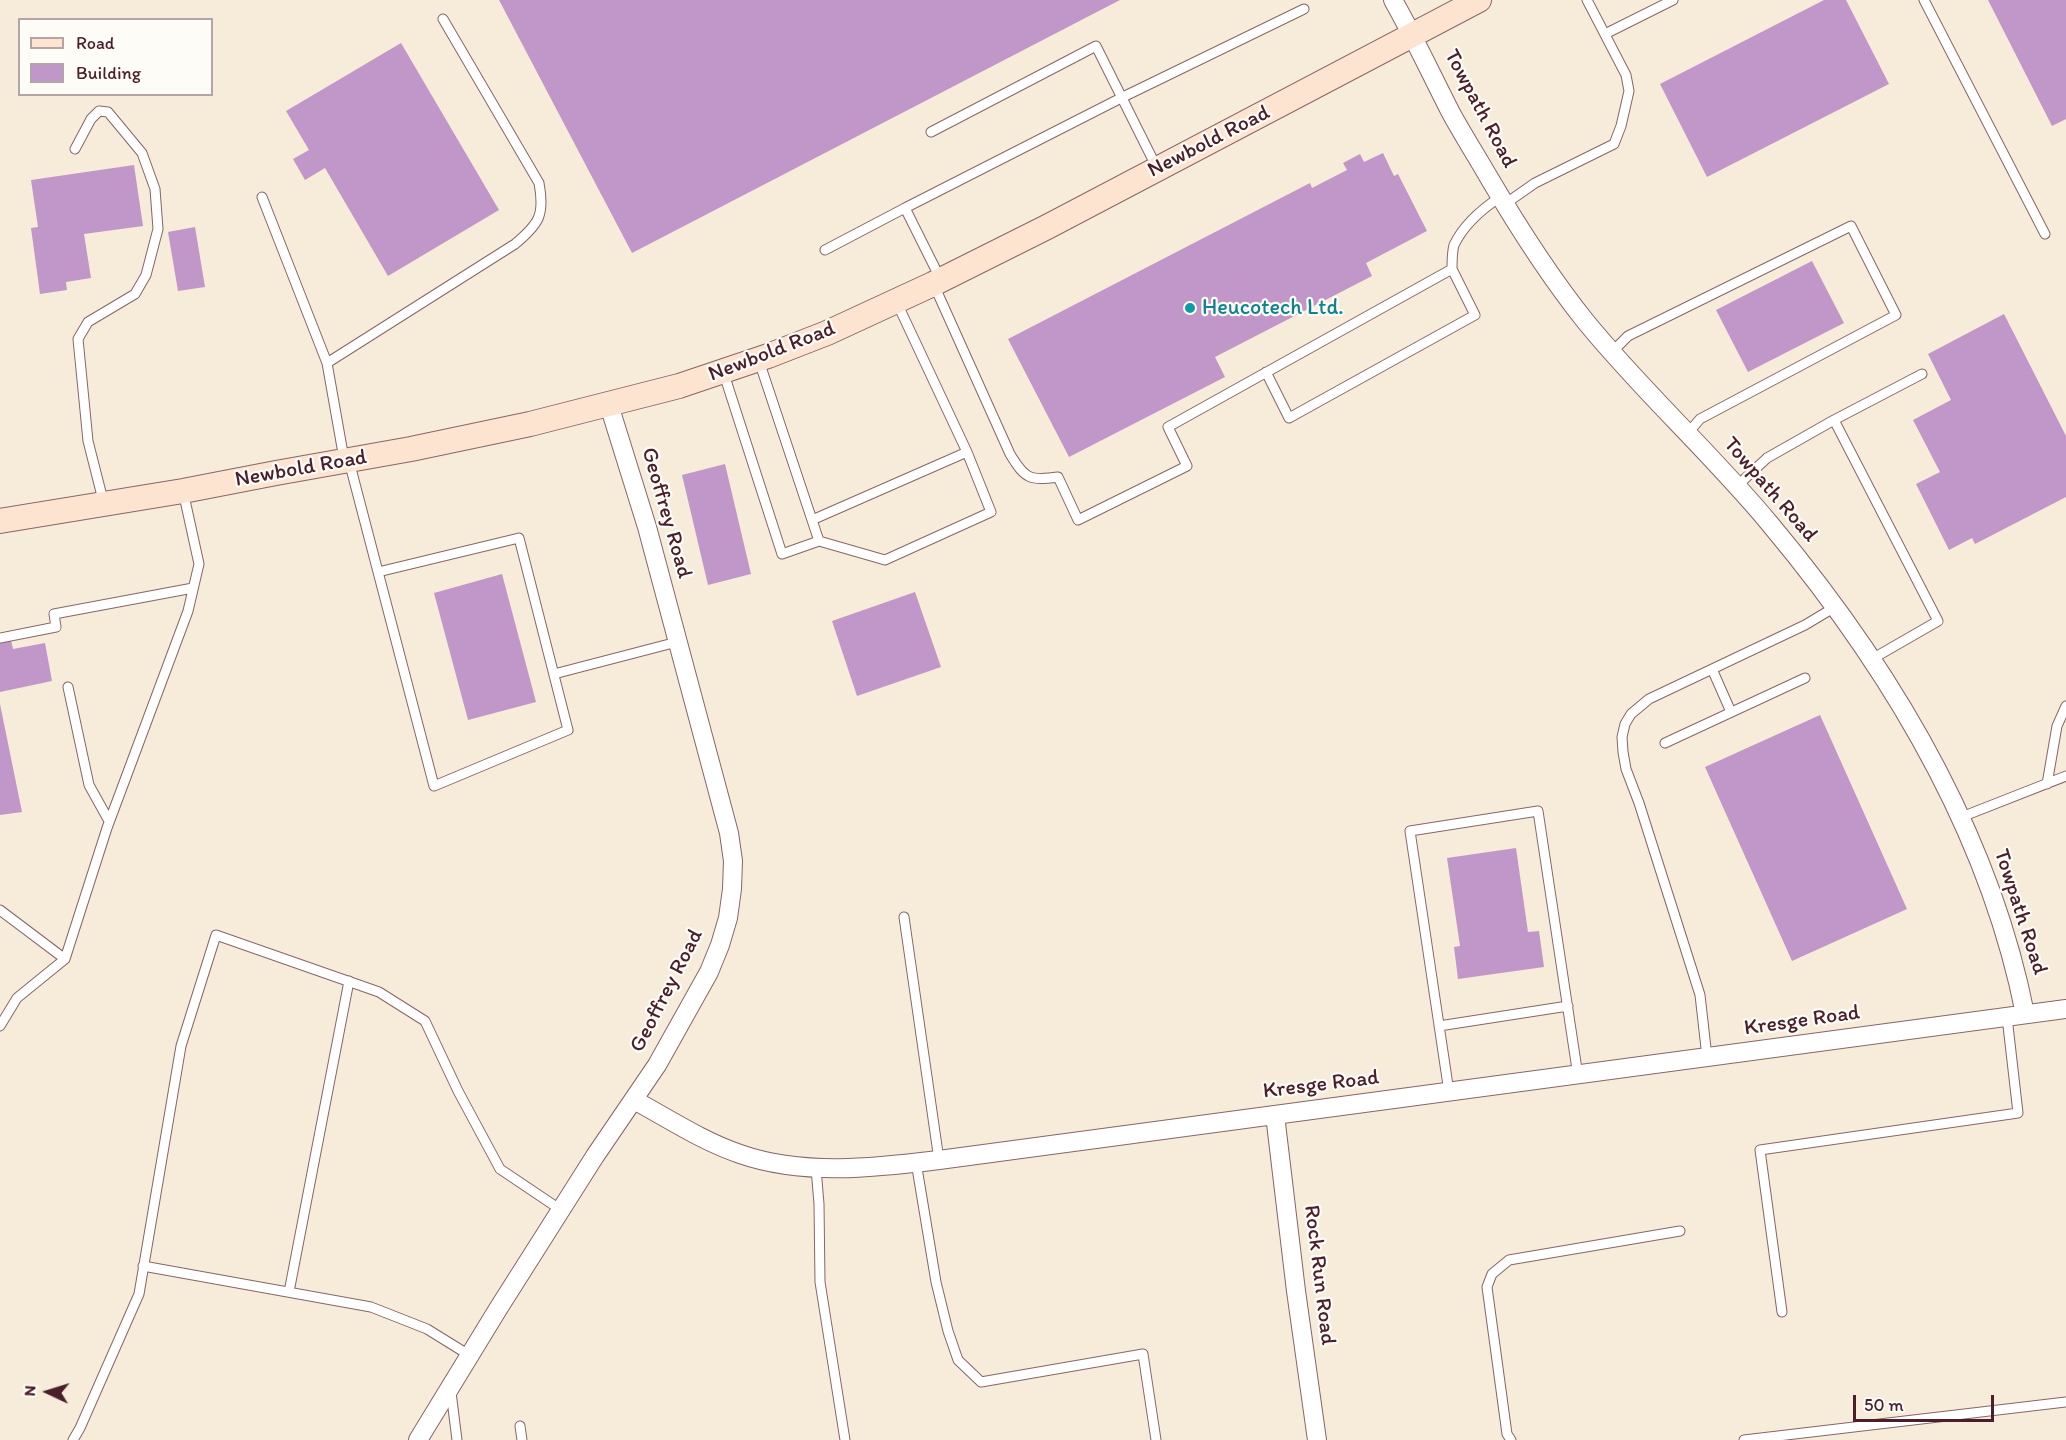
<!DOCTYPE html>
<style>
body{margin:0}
#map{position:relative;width:2066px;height:1440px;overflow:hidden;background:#f7ebd9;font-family:Itim,sans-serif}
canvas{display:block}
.legend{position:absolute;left:18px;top:18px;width:195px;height:78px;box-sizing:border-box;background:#fdfcf7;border:2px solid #b5a4a5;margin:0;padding:8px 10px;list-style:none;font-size:18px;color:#4a1f2b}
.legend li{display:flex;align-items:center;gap:12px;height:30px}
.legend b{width:30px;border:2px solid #b5a4a5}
.north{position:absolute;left:18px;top:1362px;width:60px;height:60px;-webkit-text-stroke:4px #fdfcf7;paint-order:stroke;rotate:274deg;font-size:16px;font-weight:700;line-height:24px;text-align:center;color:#4a1f2b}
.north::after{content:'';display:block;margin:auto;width:21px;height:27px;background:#4a1f2b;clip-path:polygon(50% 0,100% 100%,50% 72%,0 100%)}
.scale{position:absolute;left:1853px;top:1395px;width:141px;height:27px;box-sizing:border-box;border:3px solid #4a1f2b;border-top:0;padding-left:8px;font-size:18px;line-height:21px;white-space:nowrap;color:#4a1f2b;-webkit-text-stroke:4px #fdfcf7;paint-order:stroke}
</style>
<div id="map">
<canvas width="2066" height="1440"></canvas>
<ul class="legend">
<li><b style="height:8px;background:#fde4d1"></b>Road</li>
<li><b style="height:16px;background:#c197c9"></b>Building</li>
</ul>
<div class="north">N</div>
<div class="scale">50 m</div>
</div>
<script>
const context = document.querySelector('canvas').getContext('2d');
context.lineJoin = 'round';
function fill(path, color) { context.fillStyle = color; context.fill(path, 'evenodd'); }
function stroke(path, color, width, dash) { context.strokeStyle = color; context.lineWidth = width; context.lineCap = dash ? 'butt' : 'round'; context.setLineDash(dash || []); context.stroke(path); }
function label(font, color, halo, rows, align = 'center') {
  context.font = font + ' Itim,sans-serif'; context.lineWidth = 4.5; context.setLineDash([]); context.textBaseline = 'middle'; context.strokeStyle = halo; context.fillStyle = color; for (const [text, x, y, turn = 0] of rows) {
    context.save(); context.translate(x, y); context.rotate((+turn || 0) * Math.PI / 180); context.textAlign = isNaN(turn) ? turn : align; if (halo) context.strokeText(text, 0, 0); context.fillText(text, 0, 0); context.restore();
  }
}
const building = new Path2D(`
 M499,0H1120L632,253Z
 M1824,0H1846L1889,84L1707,177L1660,84Z
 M1988,0H2066V119L2052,126Z
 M401,43L499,210L388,276L325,168L305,180L293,159L309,150L286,111Z
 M1383,153L1394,176L1398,174L1427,231L1366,263L1372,276L1215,357L1225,377L1069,457L1008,339L1310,183L1312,188L1347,170L1343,163L1360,154L1364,162Z
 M134,165L143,226L84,234L91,278L66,282L67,290L40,294L31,228L38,227L31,180Z
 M195,227L205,287L178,291L168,232Z
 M1812,261L1844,323L1748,372L1716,310Z
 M2004,314L2066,436V497L1975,544L1972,538L1949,550L1916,484L1940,472L1913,420L1951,400L1928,354Z
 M725,464L751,574L708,585L682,475Z
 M502,574L536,702L468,720L434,593Z
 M915,592L941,667L857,696L832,621Z
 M10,636L13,649L45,643L52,681L0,692V638Z
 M0,704L22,812L0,815Z
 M1820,715L1907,909L1792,961L1705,767Z
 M1516,848L1528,932L1539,931L1544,967L1458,979L1454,947L1460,946L1447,858Z`);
const lane = new Path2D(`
 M1924,0L2045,234
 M1605,34L1673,0
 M931,132L1096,46L1157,168
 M75,149L91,119L99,111L108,112L142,153L155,189L158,229L146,275L135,294L88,322L78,339L88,441L104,504
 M262,197L327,363
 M1505,204L1535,183L1614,144L1621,126L1629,91L1626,75L1587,0
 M825,250L905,208
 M941,280L905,208L1123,97L1304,9
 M934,285L1010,454C1025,479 1030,481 1058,477L1078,520L1187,466L1168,427L1452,269C1452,261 1452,252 1454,245C1464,224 1482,209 1500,197
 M1612,352L1628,336L1851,226L1896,315L1700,419L1688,433
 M759,361L819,541
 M723,371L782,554L819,541L885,560L991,512L967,452L897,303
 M1266,372L1289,418L1475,315L1452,269
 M344,459L327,363L515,244C539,224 545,215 539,183L443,19
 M349,461L434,786L568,730L519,538L378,572
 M1737,486L1767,458L1834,420
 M812,520L967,452
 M0,638L56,627L54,614L193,588
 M1872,659L1938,621L1834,420L1922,374
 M1712,669L1731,712
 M554,674L677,642
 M68,687L89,785L109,821
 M1665,743L1805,678
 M2047,784L2057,726L2066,706
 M1959,818L2066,776
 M0,910L65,959
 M904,917L939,1160
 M0,1026L17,998L65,959L107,828L188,611L199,564L183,491
 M1439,1026L1568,1006
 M1707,1057L1700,995L1639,803L1626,769L1623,752L1622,737L1625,724L1631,714L1649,699L1805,625L1835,607
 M1449,1092L1410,831L1538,811L1578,1076
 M916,1162L936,1282L948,1331L958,1360L981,1382L1143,1354L1156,1440
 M816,1168L819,1204L820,1282L845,1440
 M143,1266L371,1307L427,1329L469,1355
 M289,1292L349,981
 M1782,1312L1760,1150L2018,1113L2007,1017
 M451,1392L457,1440
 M520,1426L522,1440
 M73,1440L80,1428L139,1294L181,1046L216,935L379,992L425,1021L458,1091L500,1169L561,1210
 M1511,1440L1507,1434L1487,1287L1492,1274L1509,1260L1680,1231
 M1744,1440L2066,1402`);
const street = new Path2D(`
 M1393,0C1414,37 1432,76 1451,113C1463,135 1476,155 1488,176C1518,227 1549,276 1586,322C1644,393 1712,454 1770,524C1888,665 1989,831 2025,1014
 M634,1100C669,1119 702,1141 740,1154C803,1176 874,1168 939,1160L2066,1009
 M1275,1115L1296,1291L1317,1440
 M418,1440L498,1309L595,1156L657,1065L709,972L720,945L728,918L732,889L733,861L729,833L647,527L609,405`);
const secondary = new Path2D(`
 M0,521L183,491L276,473L411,449L530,424L679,386L768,356L827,333L933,284L1047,227L1479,0`);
const markers = [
 [1190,308,6,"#0f9aa8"]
];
const streetNames = [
 ["Towpath Road",1480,109,62],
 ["Newbold Road",1209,142,-27],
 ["Newbold Road",772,352,-21],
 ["Newbold Road",301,469,-10],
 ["Towpath Road",1770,490,49],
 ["Geoffrey Road",666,513,74],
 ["Towpath Road",2020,912,72],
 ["Geoffrey Road",667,991,-63],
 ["Kresge Road",1802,1021,-8],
 ["Kresge Road",1321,1085,-7],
 ["Rock Run Road",1319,1275,83]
];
const cultureNames = [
 ["Heucotech Ltd.",1202,308]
];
fill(building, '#c197c9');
stroke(lane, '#876668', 11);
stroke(street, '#876668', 20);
stroke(secondary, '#876668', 26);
stroke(lane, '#fff', 9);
stroke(street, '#fff', 18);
stroke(secondary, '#fde4d1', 24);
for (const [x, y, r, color] of markers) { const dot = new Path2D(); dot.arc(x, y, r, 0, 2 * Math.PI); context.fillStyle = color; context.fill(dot); stroke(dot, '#fdfcf7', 2); }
label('22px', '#4a1f2b', '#fdfcf7', streetNames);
label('22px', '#0d838f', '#fdfcf7', cultureNames, 'left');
</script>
